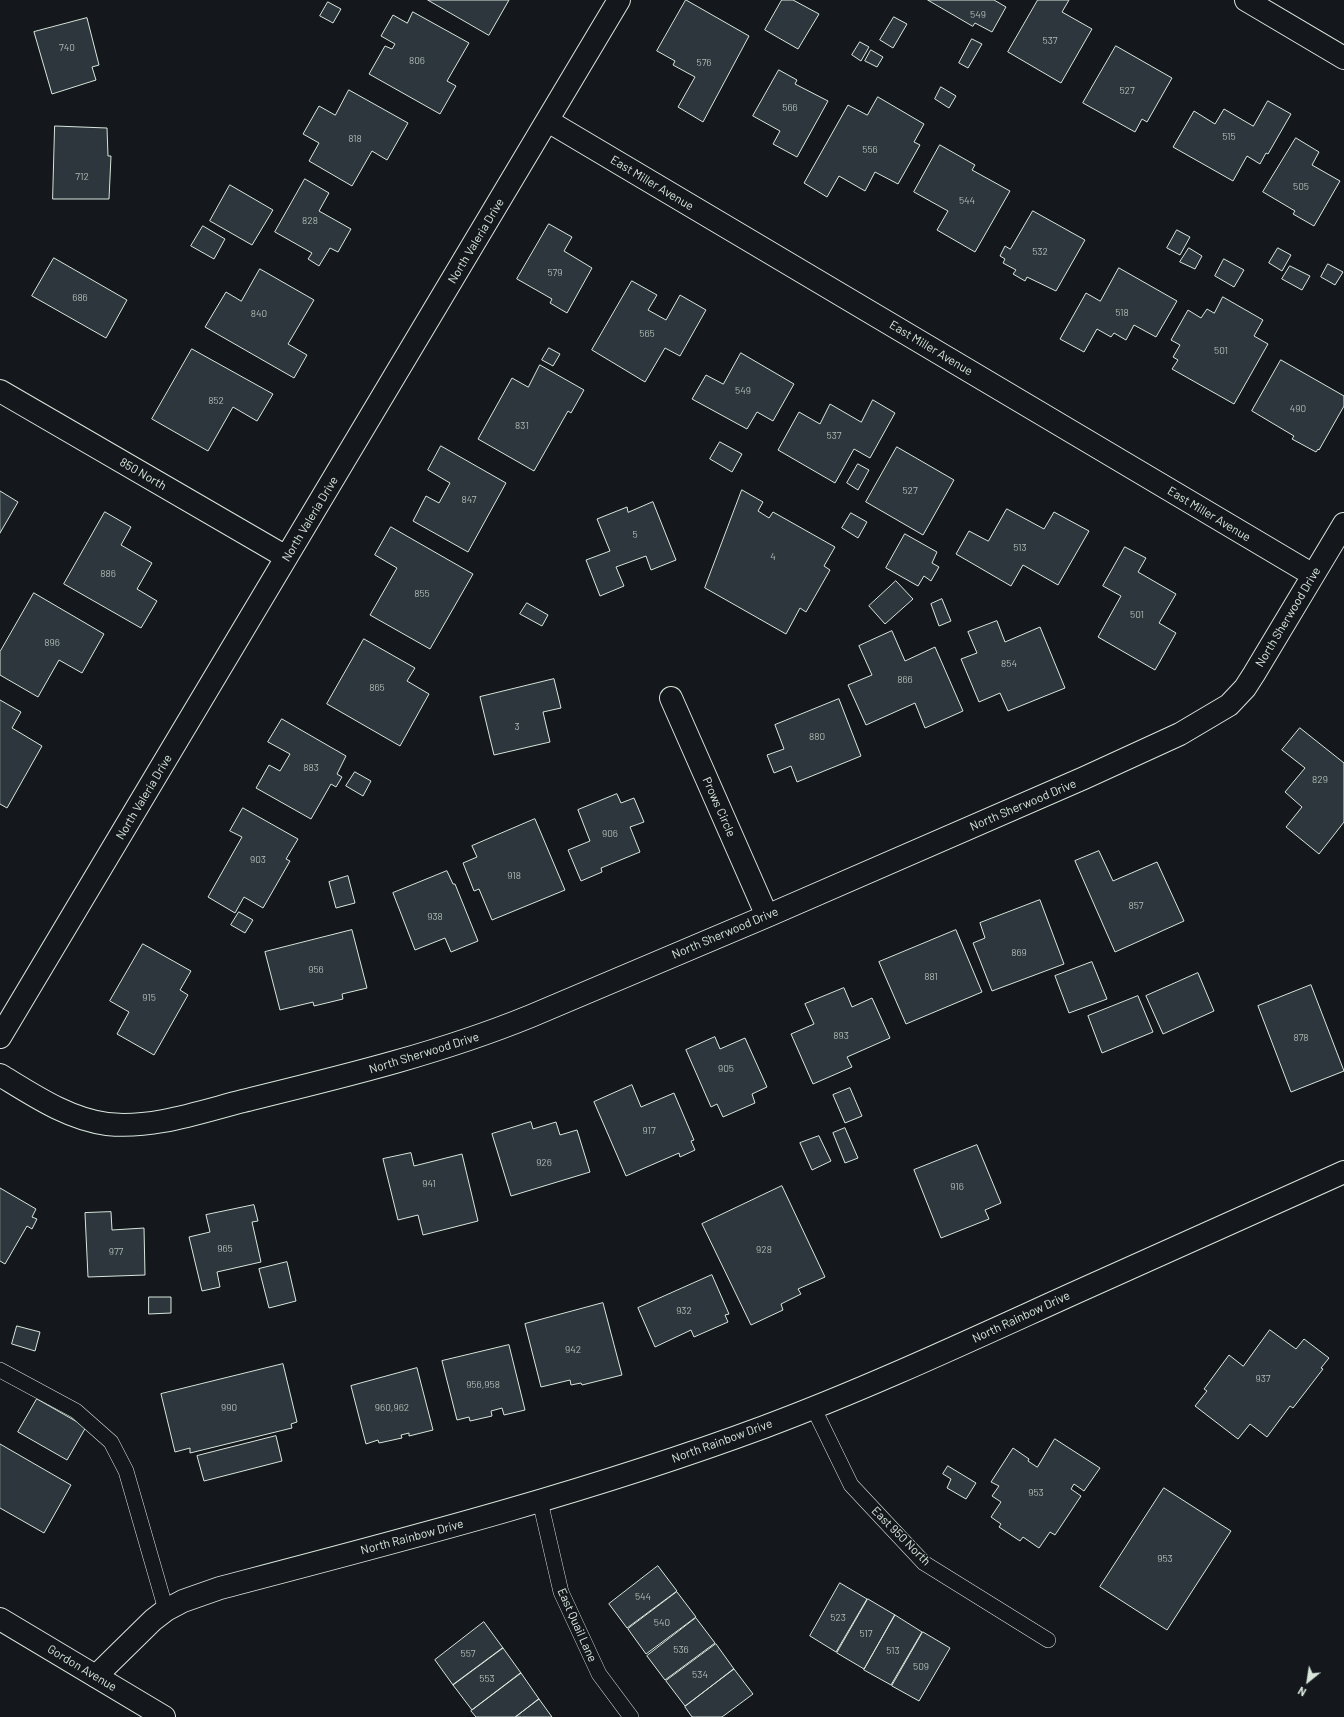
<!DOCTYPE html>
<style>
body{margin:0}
#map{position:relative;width:1344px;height:1717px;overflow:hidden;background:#14181c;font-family:Barlow,sans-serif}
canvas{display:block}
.north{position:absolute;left:1288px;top:1661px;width:40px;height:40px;-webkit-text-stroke:3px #14181c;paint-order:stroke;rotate:210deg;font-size:11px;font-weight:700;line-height:16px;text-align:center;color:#d8e6dc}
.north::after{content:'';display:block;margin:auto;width:14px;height:18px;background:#d8e6dc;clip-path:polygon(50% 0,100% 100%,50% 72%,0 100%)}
</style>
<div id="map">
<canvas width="1344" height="1717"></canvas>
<div class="north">N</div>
</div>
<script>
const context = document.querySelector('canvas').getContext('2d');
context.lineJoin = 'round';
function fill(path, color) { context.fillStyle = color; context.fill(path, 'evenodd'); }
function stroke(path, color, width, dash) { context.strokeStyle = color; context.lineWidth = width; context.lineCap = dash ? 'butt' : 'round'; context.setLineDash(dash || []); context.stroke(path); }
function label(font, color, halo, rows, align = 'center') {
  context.font = font + ' Barlow,sans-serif'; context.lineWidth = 3; context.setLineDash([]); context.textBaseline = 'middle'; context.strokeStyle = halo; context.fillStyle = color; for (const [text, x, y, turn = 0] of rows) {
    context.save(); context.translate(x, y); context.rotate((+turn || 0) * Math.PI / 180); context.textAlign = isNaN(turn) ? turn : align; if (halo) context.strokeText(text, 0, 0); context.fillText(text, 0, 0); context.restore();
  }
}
const building = new Path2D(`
 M428,0H509L489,35Z
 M686,0L749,36L703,122L678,107L695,77L673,65L675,61L657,51Z
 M782,0H793L819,14L798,49L765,30Z
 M928,0H994L1006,7L992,32L975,23L973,26Z
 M1038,0H1069L1062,12L1092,29L1061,83L1008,52Z
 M328,2L341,9L333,23L320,16Z
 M413,12L469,43L447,81L456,86L440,114L369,74L385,46L392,49L395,44L381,36L393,15L407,23Z
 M894,17L907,24L893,48L880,40Z
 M87,18L99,65L92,67L96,80L52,94L34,32Z
 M972,39L982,44L968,68L959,63Z
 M860,42L869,47L861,61L852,55Z
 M1116,46L1172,78L1147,122L1142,119L1135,132L1083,103Z
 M871,50L883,57L877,67L865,61Z
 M779,70L797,80L795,84L828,101L797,157L773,144L780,131L753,116Z
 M941,87L956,96L949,108L935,99Z
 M349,90L408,123L387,160L372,151L352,186L309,161L319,143L303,134L319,106L335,115Z
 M878,97L924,124L914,142L920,145L898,184L875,172L865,191L839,176L827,197L804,183L848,105L867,115Z
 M1268,101L1291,114L1268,154L1266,153L1260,164L1247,156L1233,181L1173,147L1194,111L1215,124L1224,109L1253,126Z
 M55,126L107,128L108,156H111L109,199H53Z
 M1296,138L1319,152L1312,165L1340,181L1314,226L1293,214L1295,211L1263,192Z
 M940,145L975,165L972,170L1010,191L975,252L937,230L948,211L914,192Z
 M305,179L329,193L319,211L351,229L338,252L330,248L319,266L308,259L312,253L275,232Z
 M230,185L273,210L252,245L210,221Z
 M1033,211L1085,240L1056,291L1027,277L1025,281L1013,274L1016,270L1003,263L1005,259L1000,256L1005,246L1010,249Z
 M549,224L572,237L564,251L592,268L567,313L550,303L552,299L517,279Z
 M203,226L225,239L214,259L191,246Z
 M1177,230L1190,237L1180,255L1167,248Z
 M1189,248L1202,256L1195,269L1180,262Z
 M1278,248L1291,255L1282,271L1269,263Z
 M54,258L127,300L106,338L32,296Z
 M1224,259L1244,270L1234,287L1215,276Z
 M1328,264L1343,272L1335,285L1321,277Z
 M1290,266L1310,276L1302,290L1282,279Z
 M1119,268L1177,301L1156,337L1134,325L1126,340L1114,333L1111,337L1097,329L1084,352L1060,339L1086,293L1100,301Z
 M260,269L314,300L288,344L307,355L294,378L205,327L226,292L241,301Z
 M632,281L657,295L648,310L666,320L680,295L706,310L680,356L665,348L645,382L592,350Z
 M1223,297L1263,320L1254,336L1268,344L1234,404L1172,369L1178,360L1173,357L1180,345L1171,340L1188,310L1201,318L1207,309L1214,313Z
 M549,348L560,354L553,366L542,360Z
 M192,349L273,394L257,421L233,407L208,451L152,419Z
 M741,353L794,384L773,421L757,412L747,429L692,399L706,375L723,384Z
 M1281,360L1344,396V406L1319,450L1318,449L1316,452L1292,439L1294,436L1252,411Z
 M540,365L584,390L571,413L568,411L534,471L478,439L512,378L528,387Z
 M873,400L895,413L870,458L854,449L835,483L778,450L799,412L820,424L830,404L861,422Z
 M720,442L742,454L732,472L710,459Z
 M441,446L506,483L468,552L413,521L426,496L439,503L450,483L428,470Z
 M897,447L954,480L923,535L866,502Z
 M858,464L869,470L858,490L847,483Z
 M742,490L763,502L758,511L769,518L773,512L835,547L824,566L830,570L806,612L800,608L786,634L705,588Z
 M0,491L18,502L0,533Z
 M653,502L676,560L651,570L646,556L616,567L624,586L600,596L586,560L610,551L597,519L627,507L628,512Z
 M1007,509L1044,529L1054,512L1089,531L1058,585L1023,565L1011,586L956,554L969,531L988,541Z
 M105,512L131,527L121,545L152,563L137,589L157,601L141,628L64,584Z
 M851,513L867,522L858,538L842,528Z
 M391,527L473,574L430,649L370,615L397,568L375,555Z
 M905,534L937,552L932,563L939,567L931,581L924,576L918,586L886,568Z
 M1125,547L1146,558L1138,572L1176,594L1159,623L1176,633L1155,670L1098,637L1121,596L1103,586Z
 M896,581L913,599L885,624L869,606Z
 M34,593L104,634L82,673L59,660L38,697L0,675V652Z
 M942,599L951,621L939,626L931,604Z
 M527,603L548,615L542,626L520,614Z
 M997,621L1005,642L1040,627L1065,688L1008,711L1000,693L979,702L961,659L977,653L968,632Z
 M892,631L905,661L935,647L963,711L925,728L915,703L866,725L848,685L872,675L859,646Z
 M364,639L415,668L407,681L429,694L400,746L327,704Z
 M554,679L561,708L543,712L550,742L494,755L480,697Z
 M839,699L861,756L797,782L791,766L774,773L767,755L784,749L775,725Z
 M0,700L21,712L12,728L42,746L7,808L0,804Z
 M282,719L346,756L337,774L342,777L336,787L331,784L311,819L256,788L269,765L280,771L290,754L268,742Z
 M1300,728L1344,763V822L1319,854L1286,827L1302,807L1285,792L1305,768L1282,750Z
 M355,772L371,781L363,796L346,786Z
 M617,794L621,803L634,798L644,822L630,827L640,852L601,868L602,872L581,881L568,850L590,841L578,810Z
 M243,808L298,839L286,859L290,861L263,908L244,897L235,913L208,897L242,837L230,831Z
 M535,819L565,890L492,920L479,889L474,891L463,863L477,857L472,846Z
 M1099,851L1113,881L1157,862L1184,921L1115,952L1075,861Z
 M447,871L453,884H455L478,941L451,952L445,938L415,950L393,893Z
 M348,876L355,903L336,908L329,882Z
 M1040,900L1064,964L992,991L973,943L985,938L980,923Z
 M239,912L253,920L245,933L231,925Z
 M352,930L367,988L342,994L343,999L314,1006L313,1002L280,1010L265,952Z
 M956,930L982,992L906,1024L879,962Z
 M143,944L191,971L180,990L188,995L154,1055L117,1034L129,1012L110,1001Z
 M1092,962L1107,999L1069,1013L1055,976Z
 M1198,973L1214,1011L1163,1034L1146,996Z
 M1311,985L1344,1071L1291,1092L1258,1006Z
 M844,988L852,1007L872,998L890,1038L847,1057L852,1067L813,1084L791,1034L814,1024L805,1004Z
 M1138,996L1153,1032L1102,1053L1088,1016Z
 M715,1037L720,1049L745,1038L767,1087L752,1094L755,1103L723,1117L717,1104L711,1107L686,1050Z
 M632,1085L641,1107L674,1093L694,1140L691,1141L695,1150L680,1157L679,1153L626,1176L594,1102Z
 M850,1088L862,1116L845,1123L833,1095Z
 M531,1122L533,1129L556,1122L560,1135L577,1130L590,1172L511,1196L492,1134Z
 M845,1128L858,1158L845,1163L833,1133Z
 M819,1136L831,1161L812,1170L800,1143Z
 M977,1145L1001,1203L985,1210L989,1219L941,1238L914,1170Z
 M411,1153L414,1166L462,1154L478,1221L423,1235L418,1215L398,1220L383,1159Z
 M782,1186L825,1277L798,1289L801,1294L781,1304L783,1310L751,1325L702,1224Z
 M0,1188L36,1209L32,1217L37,1219L32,1229L27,1226L5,1264L0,1261Z
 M254,1205L258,1221L252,1222L261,1262L217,1272L220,1287L202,1291L189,1237L210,1232L206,1215Z
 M111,1212L112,1230L144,1228L145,1275L88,1277L85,1213Z
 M287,1262L296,1301L269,1308L259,1269Z
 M712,1275L729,1314L725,1315L728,1322L694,1337L691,1330L655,1347L638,1308Z
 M149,1297H171V1313L149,1314Z
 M603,1303L622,1375L582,1385L581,1383L571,1385L570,1380L541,1387L525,1324Z
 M17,1326L40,1332L35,1351L12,1344Z
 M1270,1330L1296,1349L1304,1339L1329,1358L1321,1368L1323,1369L1293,1408L1290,1406L1267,1437L1250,1424L1238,1439L1195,1406L1207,1391L1204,1389L1229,1355L1243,1366Z
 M509,1345L525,1410L504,1415L502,1408L491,1411L492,1416L470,1421L469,1417L457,1420L442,1361Z
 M283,1364L297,1422L291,1424L292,1428L190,1453V1448L175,1452L161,1394Z
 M417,1368L433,1430L409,1436V1433L401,1435L402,1438L379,1443L378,1440L366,1444L351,1386Z
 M37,1399L86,1427L67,1460L18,1432Z
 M276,1436L282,1461L204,1481L197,1456Z
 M1055,1439L1100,1468L1084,1491L1074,1484L1071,1489L1081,1496L1055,1535L1050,1532L1039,1548L1023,1537L1020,1541L999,1527L1001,1524L991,1517L1001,1502L992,1496L999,1486L991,1482L1013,1448L1029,1459L1028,1461L1037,1467Z
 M0,1444L71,1485L44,1533L0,1508Z
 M948,1466L976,1483L966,1499L947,1488L951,1479L943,1474Z
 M1164,1488L1231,1531L1167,1630L1100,1587Z
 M658,1566L677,1591L627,1628L609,1604Z
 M840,1583L867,1599L836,1652L810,1636Z
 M677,1592L696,1617L646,1654L628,1629Z
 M868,1599L895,1615L864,1669L837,1653Z
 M895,1615L922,1632L891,1685L864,1670Z
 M696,1618L715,1643L665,1680L647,1656Z
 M484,1622L503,1648L453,1685L435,1660Z
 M923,1632L950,1648L919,1701L892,1686Z
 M716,1644L734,1669L685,1706L666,1681Z
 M503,1648L521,1673L472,1710L453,1685Z
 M734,1669L753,1694L722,1717H692L685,1707Z
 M521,1673L539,1699L515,1717H476L471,1711Z
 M539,1699L552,1717H516Z`);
const service = new Path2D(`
 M0,1370L76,1411L111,1442L126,1471L166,1610
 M813,1407L851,1485L924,1563L1048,1640
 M540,1501L561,1592L599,1674L631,1717`);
const minor = new Path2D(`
 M1246,0L1344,58
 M548,121L1313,575
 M0,391L286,557
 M671,698L767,916
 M0,1037L619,0
 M0,1075C33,1095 68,1119 107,1124C152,1129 200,1112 243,1101C341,1077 438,1054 531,1016L767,916L1084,778L1180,734L1229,705L1245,688L1254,674L1344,524
 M96,1676L153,1620L166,1610L183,1601L220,1588C403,1540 586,1493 764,1427C871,1387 975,1338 1079,1291C1167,1251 1256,1212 1344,1172`);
const secondary = new Path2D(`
 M0,1619L164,1717`);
const numberNames = [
 ["549",978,15],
 ["537",1050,41],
 ["740",67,48],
 ["806",417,61],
 ["576",704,63],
 ["527",1127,91],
 ["566",790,108],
 ["515",1229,137],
 ["818",355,139],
 ["556",870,150],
 ["712",82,177],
 ["505",1301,187],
 ["544",967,201],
 ["828",310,221],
 ["532",1040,252],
 ["579",555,273],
 ["686",80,298],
 ["518",1122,313],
 ["840",259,314],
 ["565",647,334],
 ["501",1221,351],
 ["549",743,391],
 ["852",216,401],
 ["490",1298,409],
 ["831",522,426],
 ["537",834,436],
 ["527",910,491],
 ["847",469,500],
 ["5",635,535],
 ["513",1020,548],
 ["4",773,557],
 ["886",108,574],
 ["855",422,594],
 ["501",1137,615],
 ["896",52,643],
 ["854",1009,664],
 ["866",905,680],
 ["865",377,688],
 ["3",517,727],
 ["880",817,737],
 ["883",311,768],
 ["829",1320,780],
 ["906",610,834],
 ["903",258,860],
 ["918",514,876],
 ["857",1136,906],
 ["938",435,917],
 ["869",1019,953],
 ["956",316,970],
 ["881",931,977],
 ["915",149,998],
 ["893",841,1036],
 ["878",1301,1038],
 ["905",726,1069],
 ["917",649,1131],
 ["926",544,1163],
 ["941",429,1184],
 ["916",957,1187],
 ["965",225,1249],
 ["928",764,1250],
 ["977",116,1252],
 ["932",684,1311],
 ["942",573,1350],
 ["937",1263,1379],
 ["956,958",483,1385],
 ["990",229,1408],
 ["960,962",392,1408],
 ["953",1036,1493],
 ["953",1165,1559],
 ["544",643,1597],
 ["523",838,1618],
 ["540",662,1623],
 ["517",866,1634],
 ["536",681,1650],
 ["513",893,1651],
 ["557",468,1654],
 ["509",921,1667],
 ["534",700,1675],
 ["553",487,1679]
];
const streetNames = [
 ["East Miller Avenue",652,183,31],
 ["North Valeria Drive",476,241,-59],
 ["East Miller Avenue",931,348,31],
 ["850 North",143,474,30],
 ["East Miller Avenue",1209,514,31],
 ["North Valeria Drive",310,519,-59],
 ["North Sherwood Drive",1288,617,-59],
 ["North Valeria Drive",144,797,-59],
 ["North Sherwood Drive",1023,805,-23],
 ["Prows Circle",719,807,66],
 ["North Sherwood Drive",725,933,-23],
 ["North Sherwood Drive",424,1053,-17],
 ["North Rainbow Drive",1021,1317,-25],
 ["North Rainbow Drive",722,1441,-20],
 ["East 950 North",901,1536,45],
 ["North Rainbow Drive",412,1537,-15],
 ["East Quail Lane",577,1625,66],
 ["Gordon Avenue",82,1668,31]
];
fill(building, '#2c363c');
stroke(building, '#d8e6dc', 1);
stroke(service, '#d8e6dc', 16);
stroke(minor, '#d8e6dc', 24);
stroke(secondary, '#d8e6dc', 24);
stroke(service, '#14181c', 15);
stroke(minor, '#14181c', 22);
stroke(secondary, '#14181c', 22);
label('10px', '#adbab4', null, numberNames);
label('12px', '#d8e6dc', '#14181c', streetNames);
</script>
